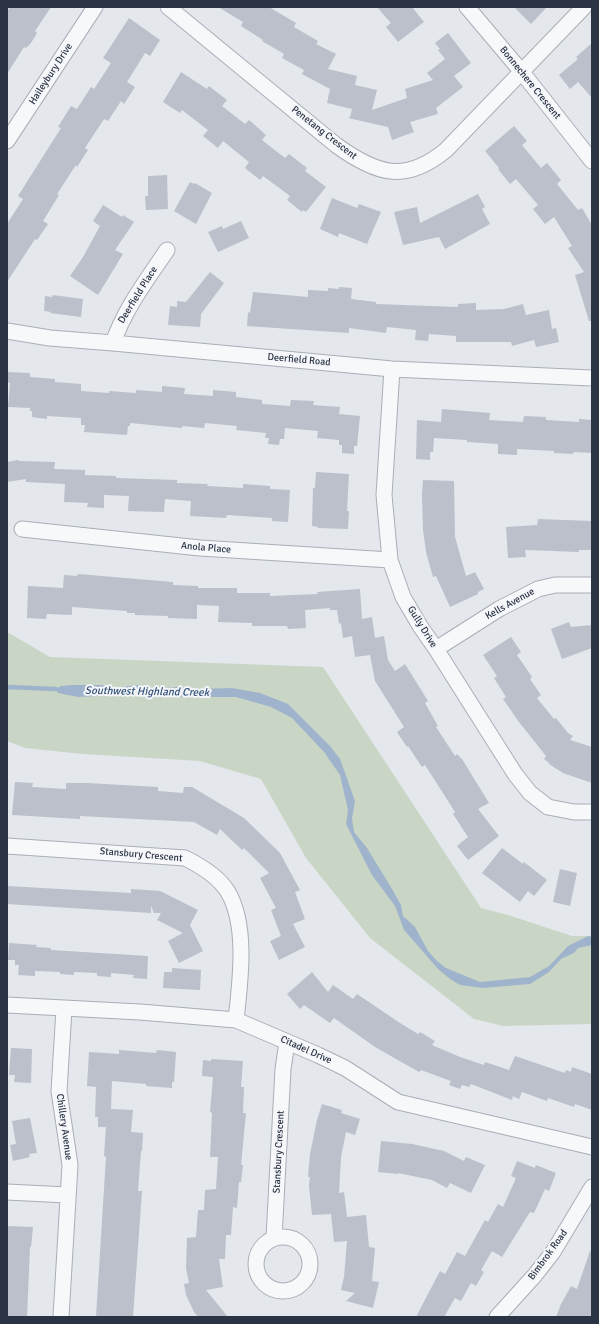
<!DOCTYPE html>
<style>
body{margin:0}
#map{position:relative;width:599px;height:1324px;overflow:hidden;background:#e4e7ec;font-family:Signika,sans-serif}
canvas{display:block}
.frame{position:absolute;inset:0;border:8px solid #2b3445;pointer-events:none}
</style>
<div id="map">
<canvas width="599" height="1324"></canvas>
<div class="frame"></div>
</div>
<script>
const context = document.querySelector('canvas').getContext('2d');
context.lineJoin = 'round';
function fill(path, color) { context.fillStyle = color; context.fill(path, 'evenodd'); }
function stroke(path, color, width, dash) { context.strokeStyle = color; context.lineWidth = width; context.lineCap = dash ? 'butt' : 'round'; context.setLineDash(dash || []); context.stroke(path); }
function label(font, color, halo, rows, align = 'center') {
  context.font = font + ' Signika,sans-serif'; context.lineWidth = 4; context.setLineDash([]); context.textBaseline = 'middle'; context.strokeStyle = halo; context.fillStyle = color; for (const [text, x, y, turn = 0] of rows) {
    context.save(); context.translate(x, y); context.rotate((+turn || 0) * Math.PI / 180); context.textAlign = isNaN(turn) ? turn : align; if (halo) context.strokeText(text, 0, 0); context.fillText(text, 0, 0); context.restore();
  }
}
const green = new Path2D(`
 M7,632L50,657L323,667L481,908L508,915L572,936H592V1024L503,1026L474,1019L370,938L306,858L261,779L200,761L83,754L25,748L7,741Z`);
const water = new Path2D(`
 M72,685H101L114,688L140,685L156,689L176,687L198,689L232,688L260,693L288,704L330,746L340,759L355,801L352,818L354,832L367,848L392,889L401,905L403,916L415,927L428,951L437,961L446,968L480,982L530,977L549,966L568,946L588,936L592,937V945L578,948L574,953L561,959L549,972L530,984L483,988L460,985L450,979L438,969L404,930L395,906L372,875L346,824L348,810L340,775L324,752L292,718L271,707L236,697H164L144,694L78,697L58,693L56,689L61,686Z`);
const stream = new Path2D(`
 M7,687L56,689`);
const building = new Path2D(`
 M10,7H51L35,31L37,33L31,43L26,48L24,47L7,74V11Z
 M218,7H269L296,23L294,27L318,41L316,44L336,54L328,69L357,76L355,85L377,90L372,110L407,98L405,89L433,80L427,73L445,59L438,50L440,49L435,43L448,33L471,63L454,76L463,87L436,108L438,114L410,122L414,132L392,140L388,127L348,118L350,117L352,109L327,103L330,89L302,74L304,70L282,58L284,54L262,41L263,40L241,26L243,22Z
 M377,7H412L424,22L398,42L386,27L391,23Z
 M514,7H547L531,24Z
 M129,18L160,40L150,56L145,53L127,82L135,87L124,104L121,101L108,121L104,119L85,148L88,150L77,167L76,165L57,194L59,195L43,221L48,224L37,240L35,239L7,282V224L23,199L18,196L61,128L58,127L71,106L77,109L91,87L94,89L111,63L103,58Z
 M592,43V98L578,82L570,89L559,75L578,59L576,57Z
 M181,72L207,89L209,86L227,100L222,106L245,124L249,120L266,135L262,140L285,158L289,154L307,168L305,171L326,187L306,212L303,210L302,212L287,200L290,196L263,176L260,180L245,168L249,162L223,141L218,148L203,136L208,130L182,110L180,113L163,102Z
 M514,126L527,141L522,145L541,168L547,163L561,180L557,184L578,210L582,208L592,225V321H589L575,275L584,272L568,248L572,246L554,217L545,224L533,209L538,205L516,179L510,184L498,169L499,168L485,151Z
 M167,175L168,209L146,210L145,196H148V176Z
 M190,182L194,184L195,183L212,193L196,224L174,211Z
 M478,194L485,207L482,209L490,224L445,249L439,237L403,245L394,212L417,207L420,223Z
 M332,198L357,208L359,204L381,212L367,244L339,233L338,237L320,229Z
 M103,205L122,217L123,215L134,222L115,250L123,254L98,295L70,276L83,257L100,226L93,221Z
 M241,221L249,238L218,252L208,232L222,226L223,229Z
 M210,272L224,283L201,314L200,327L168,325L170,306L177,307V301L186,302Z
 M339,287L352,288L351,299L376,302V304L458,307V304L476,303V310L504,309L523,304L526,315L549,310L552,329L556,328L559,342L536,347L534,340L512,346L511,342H456V336L429,334L428,341L415,340L416,330L387,327L386,333L349,328V333L247,326L248,312L250,313L253,292L308,297V290L328,291V288L339,289Z
 M53,295L83,299L81,317L50,313L51,312L44,311L45,296L52,297Z
 M7,372L30,373V377L55,379V382L81,384V391L109,393V391L136,393V390L162,392V386L185,388L184,394L213,396V390L236,392V397L262,400V404L290,406L291,400L314,401L313,405L340,407L339,414L360,416L357,446H354V454L342,453V445H339V440L317,438L318,431L285,428L284,439H280L279,445L268,444L269,438H265L266,433L236,430L237,426L205,423L204,428L182,426V428L130,423V426H128L127,435L84,432L85,425H81V418L47,416V419L32,417V411H30V408L8,407L10,383L7,382Z
 M442,409L490,413L489,420L523,422L524,416L546,417V420L579,422V419L592,420V453L574,452L573,454L554,453V451L517,449V455L498,454V444L467,442V440L434,438L433,452H430V460L416,459L417,420L441,422Z
 M18,460L19,461L55,462L54,469L85,470V475L116,476V478L177,480V483L208,484L207,486L243,488V484L270,486V489L290,490L288,522L272,521V518L227,515L226,518L190,516L191,501L165,499L164,512L128,511L129,496L104,495V508L87,507L88,503L64,502L65,484L26,482V479L7,482V462Z
 M316,472L349,474L347,511H349L348,529L318,528V527L312,526L313,488H315Z
 M423,480L454,481L455,537L466,576L475,572L484,589L478,592V594L450,607L436,576L433,577L426,552L423,530L422,495Z
 M538,519L592,521V550H579V552L525,550L526,557L508,558L506,527L537,525Z
 M78,574L173,582V585L198,586V588H237V593H270V596L318,594L317,592L360,589L362,619L372,617L375,638L384,636L388,660L395,671L405,664L428,701L425,703L438,726L436,727L455,756L457,754L462,759L489,803L478,809L499,836L468,860L457,846L468,837L453,814L455,812L425,765L422,767L408,746L407,747L397,732L404,727L375,681L370,655L355,657L352,636L343,638L341,623L339,624L337,610H330V608L305,610L306,628L288,629L287,626H252V623L218,622L219,606L197,605V619L168,618V616L135,615V613H127V611L72,607V615L47,614L46,619L27,618L28,586L63,588L64,575L77,576Z
 M569,622L571,627L592,625V648L562,659L551,629Z
 M511,637L521,652L517,655L532,677L530,679L541,695L537,698L554,719L556,718L568,733L573,736L570,740L592,747V783L563,773L549,764V763L544,759L546,756L519,722L503,699L506,697L494,678L497,676L483,655Z
 M15,782L33,783L32,787L66,789V783H87L158,787V791L183,793L184,787H192L244,818L280,853L300,890L295,892L305,919L293,924L305,947L279,960L270,941L281,936L271,910L276,908L260,878L269,873L244,848L242,850L220,829L217,835L194,822L80,816V819L12,815Z
 M502,848L523,864L524,862L547,880L534,896L528,891L520,902L482,873Z
 M560,869L577,873L570,906L553,902Z
 M7,886L131,893V889L160,891L198,910L190,925L203,951L179,963L168,941L183,933L157,920L161,913H154L151,906V913L7,904Z
 M9,943L37,945L36,947L51,948V950L148,956L147,979L133,978L134,975L111,973V977L97,976V973L74,972V975L60,974V972L35,971V976L18,975L19,965H15V960H8Z
 M172,968L201,970L200,990L163,988L164,972H172Z
 M312,972L328,992L333,985L353,999L357,994L400,1023L418,1034L420,1032L435,1041L432,1045L460,1057L484,1065L485,1062L509,1070L515,1056L565,1073L566,1070L571,1072L572,1067L592,1074V1110L575,1104L574,1107L548,1098L547,1101L522,1092L519,1099L513,1096L512,1100L471,1084L469,1087L462,1085L460,1089L449,1085L451,1081L421,1070L419,1072L375,1047L334,1018L330,1023L304,1005L300,1009L287,994Z
 M11,1048L32,1049L31,1083L14,1082L15,1075H9Z
 M119,1050L156,1053L157,1050L176,1052L174,1082H172V1088L146,1086V1084L112,1081L111,1109L133,1110L131,1132L143,1133L142,1151H141L138,1191H142L133,1317H96L106,1157L104,1156L106,1127H98V1117H95L96,1087L87,1086L89,1052L119,1054Z
 M211,1059L243,1061L241,1087H244L243,1113H246L241,1165H243L241,1182H239L237,1208L233,1207L231,1235H226L225,1259H219L223,1287L206,1290L228,1317H198L194,1312L186,1295L184,1284L189,1283L186,1268L187,1238L196,1237L198,1210H204L205,1190L216,1189L218,1157H210L212,1113L210,1112L213,1077L202,1076L203,1060L211,1061Z
 M322,1104L342,1110L341,1113L360,1119L355,1135L346,1132L341,1157L339,1193L344,1192L347,1217L366,1215L369,1247L375,1248L372,1281L379,1282L373,1308L346,1301L355,1293L341,1290L344,1277L347,1241L334,1242L331,1214L312,1215L309,1186L310,1177H308L310,1154L317,1120Z
 M30,1118L37,1153L29,1154L30,1157L13,1161L10,1145L16,1144L12,1121Z
 M381,1141L412,1144L444,1151L464,1161L466,1157L485,1165L471,1193L450,1183L447,1188L432,1180L398,1173V1174L378,1172Z
 M517,1161L535,1168L536,1165L556,1173L549,1191L545,1189L534,1213L530,1212L502,1257L492,1251L481,1270L484,1272L476,1286L471,1283L461,1301L455,1298L444,1317H416L440,1271L445,1274L457,1252L465,1256L485,1220L488,1222L498,1204L503,1207L516,1178L511,1176Z
 M7,1226L33,1227L31,1247H30L27,1317H7Z
 M590,1251L592,1252V1311L590,1317H556L561,1304L571,1286L577,1289Z`);
const minor = new Path2D(`
 M168,7L336,145C376,174 405,184 446,150L584,7
 M467,7L521,71L592,161
 M7,141L95,7
 M7,331L50,338L113,343L392,369L592,378
 M113,343C125,308 147,280 167,250
 M392,369L384,495L390,560L403,597L420,626L436,649L515,774L530,793L548,807L574,812H592
 M22,529L200,548L390,560
 M436,649L499,609L538,589L555,585H592
 M7,846L185,858C201,866 219,877 228,892C248,926 240,983 236,1020
 M7,1005L140,1012L236,1020L318,1055L345,1068L398,1102L592,1147
 M7,1192L67,1195
 M256 1264a27 27 0 1 1 54 0a27 27 0 1 1-54 0Z
 M274,1238L283,1069L287,1042
 M61,1317L70,1165L59,1091L64,1009
 M497,1317L535,1275L553,1252L592,1187`);
const streetNames = [
 ["Haileybury Drive",51,74,-57],
 ["Bonnechere Crescent",530,83,51],
 ["Penetang Crescent",324,133,38],
 ["Deerfield Place",138,295,-58],
 ["Deerfield Road",299,360,5],
 ["Anola Place",206,548,5],
 ["Kells Avenue",510,604,-29],
 ["Gully Drive",422,627,58],
 ["Stansbury Crescent",141,855,5],
 ["Citadel Drive",306,1050,24],
 ["Chillery Avenue",64,1127,82],
 ["Stansbury Crescent",279,1152,-87],
 ["Bimbrok Road",548,1255,-54]
];
const waterNames = [
 ["Southwest Highland Creek",147,692,1]
];
fill(green, '#c9d6c5');
fill(water, '#9fb4cc');
stroke(stream, '#9fb4cc', 4.5);
fill(building, '#bbc0ca');
stroke(minor, '#a9aeb7', 17);
stroke(minor, '#f7f8fa', 15);
label('10px', '#2b3445', '#f4f6f9', streetNames);
label('italic 11px', '#34527a', '#f4f6f9', waterNames);
</script>
